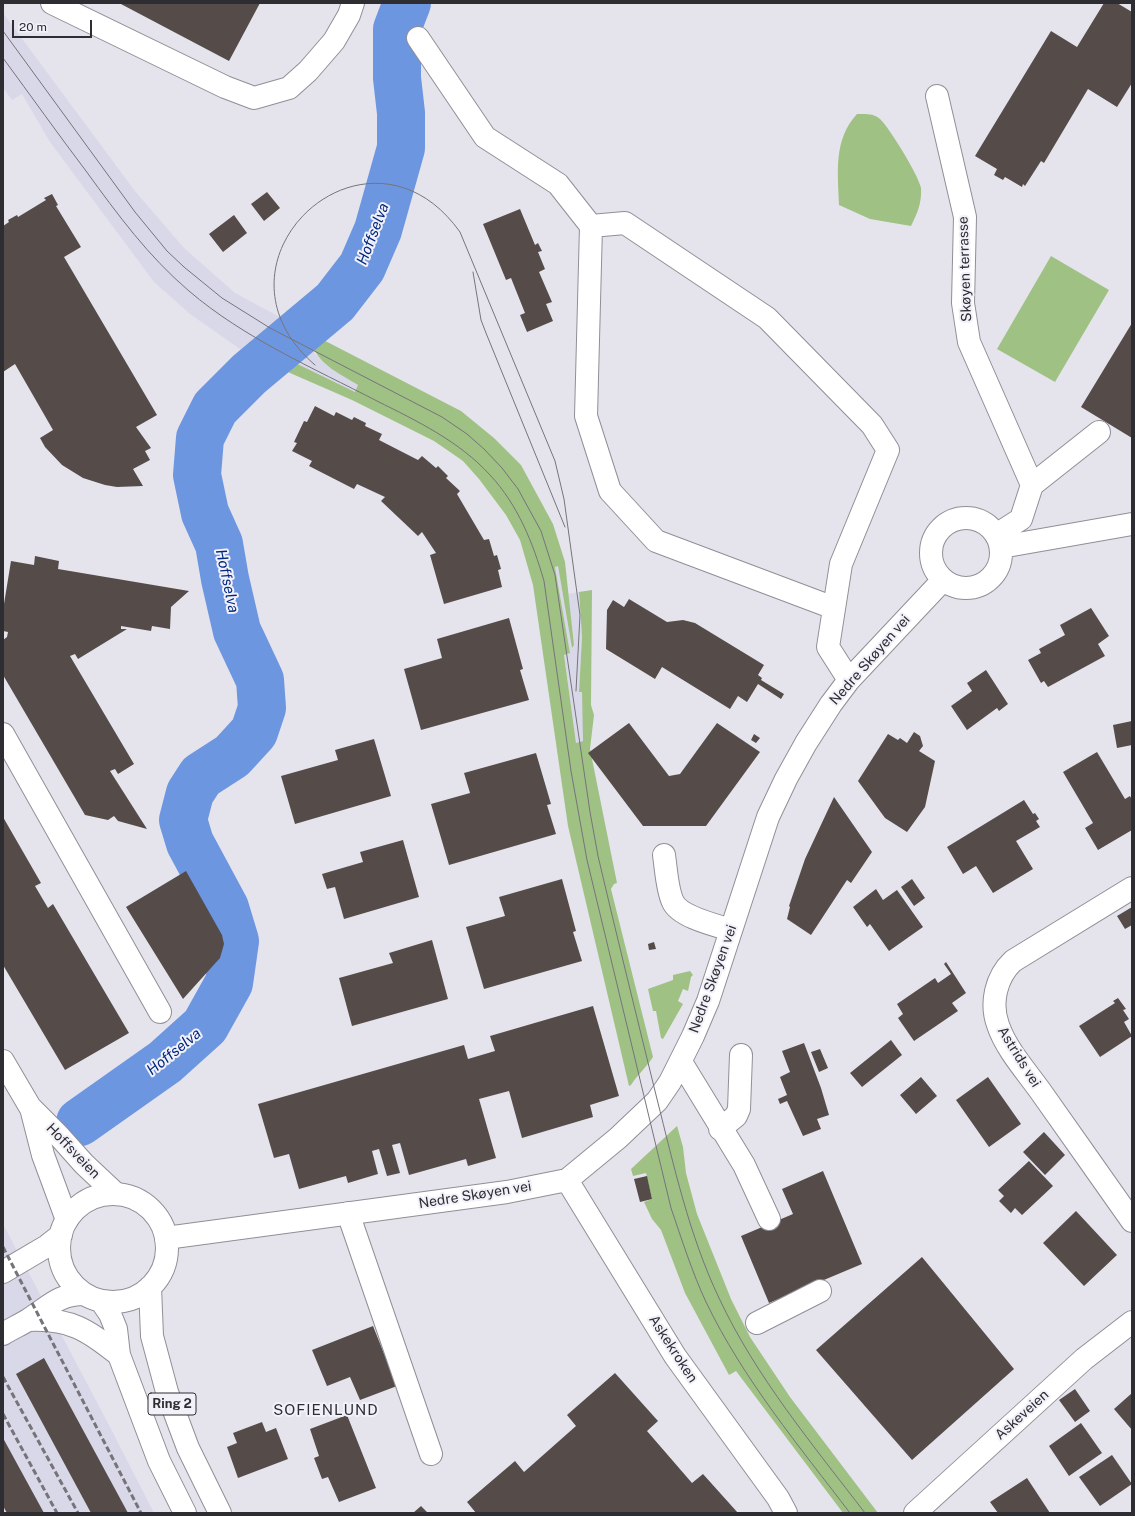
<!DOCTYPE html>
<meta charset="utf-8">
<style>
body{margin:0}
#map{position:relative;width:1135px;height:1516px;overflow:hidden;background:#e5e4ed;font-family:"Public Sans",sans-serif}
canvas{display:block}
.frame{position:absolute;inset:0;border:4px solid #2e2d31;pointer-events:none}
.scale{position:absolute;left:12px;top:20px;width:80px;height:18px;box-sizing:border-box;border:2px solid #2e2d31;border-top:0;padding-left:5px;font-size:12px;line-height:14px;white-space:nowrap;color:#2e2d31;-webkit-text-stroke:3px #f2f1fa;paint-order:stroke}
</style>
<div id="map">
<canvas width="1135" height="1516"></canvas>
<div class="frame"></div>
<div class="scale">20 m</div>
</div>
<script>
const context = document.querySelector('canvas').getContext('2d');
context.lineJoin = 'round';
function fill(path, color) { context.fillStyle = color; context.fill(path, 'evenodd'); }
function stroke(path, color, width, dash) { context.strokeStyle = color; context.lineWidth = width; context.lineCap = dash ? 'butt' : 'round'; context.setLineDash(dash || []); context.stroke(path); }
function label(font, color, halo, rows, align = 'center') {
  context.font = font + ' "Public Sans",sans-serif'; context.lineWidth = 4; context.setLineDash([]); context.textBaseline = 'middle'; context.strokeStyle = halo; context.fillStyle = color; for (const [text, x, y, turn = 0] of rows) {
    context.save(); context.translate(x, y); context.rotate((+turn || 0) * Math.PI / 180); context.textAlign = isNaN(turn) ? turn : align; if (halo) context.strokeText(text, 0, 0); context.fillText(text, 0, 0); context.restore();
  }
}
const built = new Path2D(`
 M3,13L135,191L184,248L235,293L304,330L302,333L308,338L315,354L326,365L359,385L355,392L279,355L276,362L260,354L250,356L190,314L154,282L50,142L22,94L12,100L3,88Z
 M555,566H558L572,648L574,645L568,594L579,592L582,637L579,692H582L584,727L583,741L576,743L564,655L570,653Z
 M3,1224L110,1427L154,1513H3Z`);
const green = new Path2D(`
 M857,114C866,114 873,113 880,119C889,127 919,176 921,188C922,203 917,214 911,226L870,219L839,205C838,173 833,140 857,114Z
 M1051,256L1109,290L1055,382L997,349Z
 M304,330L461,411L494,438L521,465L553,524L565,562L574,645L572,648L558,566L555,567L570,653L564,655L576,743L583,741L582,692H579L582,637L579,592L592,590L591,705L594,715L590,749L617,883L614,884L611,889L653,1057C646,1068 637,1075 631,1085L629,1086L568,826L533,585L520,540L506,515L479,479L463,461L450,452L434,441L352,400L274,366L279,355L355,392L358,385C342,375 319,365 313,346L306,342L308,338L302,333Z
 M690,971L693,975L691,977L688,991L683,989L678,1001L683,1004L663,1039L661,1038L656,1011H653L648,989L673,980V975Z
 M677,1126L683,1147L686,1173L697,1214L731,1299L750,1337L790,1397L878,1513H843L736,1371L729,1375L685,1293L661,1230L652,1219L644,1202L652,1199L646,1173L633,1176L631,1169Z`);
const river = new Path2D(`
 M80,1122L165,1062L205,1026L229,983L235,941L225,908L190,843L183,820L190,793L201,776L232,756L254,732L262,708L260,680L237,631L225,579L219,544L205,513L197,475L200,438L215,408L249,374L335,302L362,267L378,230L401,148V113L397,78V29L407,3`);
const building = new Path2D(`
 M119,3H260L229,61Z
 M1104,3H1117L1132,12V83L1117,107L1088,89L1044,163L1041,161L1025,186L1023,184L1022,187L1005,177L1003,180L994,175L997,169L975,156L1051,31L1077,47Z
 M267,192L280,208L264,221L251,204Z
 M52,194L58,205L56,206L81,247L64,257L157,415L136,427L151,448L145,451L150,460L133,469L143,486L117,487L105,485L83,478L62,465L45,447L40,438L53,430L15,364L3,372V226L9,222L8,220L17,215L18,217L46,200L44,198Z
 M520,209L535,245L538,243L542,251L538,252L545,269L539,272L552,302L546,304L553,321L527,332L520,315L525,313L511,278L506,280L483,224Z
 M234,215L247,233L223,252L209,234Z
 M1132,323V438L1081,407Z
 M315,406L334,416L336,412L352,420L354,417L366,423L365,426L382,434L379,440L418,460L422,456L436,468L438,466L448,476L446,478L460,491L457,494L484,540L489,539L494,556L497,555L501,569L498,570L502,587L444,604L430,555L436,553L422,532L418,536L381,501L385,497L357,484L354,489L309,466L312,461L292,451L297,443L294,442L304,421L307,422Z
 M35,556L59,561L58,569L189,591L171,607L170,629L152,626L151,631L121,626V629H127L78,659L75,654L70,656L134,764L118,774L115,769L110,771L147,829L118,821L114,816L108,820L85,815L3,675V640L7,637L8,632L3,631V610L11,561L34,565Z
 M629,599L667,622L683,620L695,623L764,665L758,675L762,678L761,680L784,694L781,699L758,684L747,702L738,696L730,709L662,667L655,679L606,649L607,610L613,600L624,607Z
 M1091,608L1109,636L1098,644L1105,656L1048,687L1044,681L1041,683L1028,660L1041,653L1039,649L1065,635L1060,625Z
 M509,618L523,669L520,670L529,700L421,730L404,669L442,658L437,639Z
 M986,670L1008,704L999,711L997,708L967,730L951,706L972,691L967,683Z
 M1132,721V745L1117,748L1113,725Z
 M629,723L669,776L680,774L717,723L760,752L706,826H643L588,753Z
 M914,732L920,736L923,746L919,751L935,761L925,807L907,832L885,818L858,781L888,734L898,740L900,738L907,743Z
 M754,734L760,738L756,743L751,740Z
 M374,739L391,796L295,824L281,776L338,760L335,750Z
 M1097,752L1125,799L1130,796L1132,800V830L1098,850L1085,828L1093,823L1063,772Z
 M536,753L551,804L547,805L556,834L449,865L431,804L470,793L464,773Z
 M834,797L872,852L851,883L847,880L811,935L787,919L790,907L789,906L805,859Z
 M1024,800L1033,814L1035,813L1039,819L1036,821L1040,827L1016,841L1033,869L993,893L976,866L963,874L947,847Z
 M3,817L41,883L35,886L48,908L53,904L129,1033L65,1070L3,965Z
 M403,840L419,897L344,919L335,887L327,889L322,874L363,862L360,852Z
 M186,871L222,935L224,944L220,958L183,999L126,907Z
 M562,879L576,931L573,932L582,961L484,989L466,927L505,916L499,897Z
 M912,879L925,898L914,906L901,887Z
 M876,889L883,900L897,890L923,927L889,951L870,924L867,927L853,907Z
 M1132,907V925L1125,929L1117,916Z
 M432,940L448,999L352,1026L339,978L393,963L389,953Z
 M654,942L656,949L649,950L648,944Z
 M946,962L966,993L952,1003L958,1011L914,1041L898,1018L903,1014L897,1004L935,978L938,983L951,974L944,964Z
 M1118,998L1126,1009L1123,1010L1129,1019L1124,1022L1132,1036L1100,1057L1079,1026L1115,1003L1113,1001Z
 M593,1006L619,1096L590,1105L593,1117L522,1138L509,1091L479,1099L496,1158L468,1166L466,1159L409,1175L400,1143L392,1145L400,1173L387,1176L379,1149L372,1151L378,1174L348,1183L346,1176L299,1189L289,1154L274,1158L258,1104L464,1045L468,1059L495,1051L490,1036Z
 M891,1040L902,1055L862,1087L850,1073Z
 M804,1043L821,1088L829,1115L817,1119L821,1129L803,1136L787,1101L780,1104L778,1099L787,1095L780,1077L790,1072L782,1051Z
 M820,1049L828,1068L819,1072L811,1052Z
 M921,1077L937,1096L916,1114L900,1095Z
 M988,1077L1021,1124L989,1147L956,1100Z
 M1044,1132L1065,1155L1045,1175L1023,1152Z
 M1029,1161L1053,1186L1022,1215L1015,1208L1011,1213L999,1201L1004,1196L998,1190Z
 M823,1171L862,1264L769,1303L741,1236L793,1214L782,1189Z
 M647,1176L652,1199L640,1202L634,1179Z
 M1076,1211L1117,1255L1084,1286L1043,1243Z
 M922,1257L1014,1369L912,1460L816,1350Z
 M373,1326L397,1386L360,1400L350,1377L327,1386L312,1350Z
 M44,1358L128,1513H91L16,1374Z
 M615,1373L658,1421L647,1431L692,1483L703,1474L738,1513H476L467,1502L515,1461L524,1472L576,1426L567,1415Z
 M1075,1389L1090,1411L1075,1422L1059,1400Z
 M1132,1393V1430L1114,1409Z
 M347,1415L376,1488L339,1502L328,1477L322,1479L314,1458L319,1456L310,1429Z
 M262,1422L266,1432L276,1428L288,1459L238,1478L227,1447L237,1443L233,1433Z
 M1081,1423L1102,1453L1069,1476L1049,1446Z
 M3,1438L44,1513H7L3,1506Z
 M1112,1455L1132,1484L1100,1506L1079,1477Z
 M1027,1478L1050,1513H998L990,1502Z
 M421,1506L428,1513H413Z`);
const minor = new Path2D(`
 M52,3L225,87L254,98L289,88L308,71L334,41L349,15L353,3
 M418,38L485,137L558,184L591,226
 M937,96L965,217L963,303L969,342L1032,485L1021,519L996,535
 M1032,485L1099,432
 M931 553a35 35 0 1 1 70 0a35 35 0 1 1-70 0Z
 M1001,547L1132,524
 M834,608L656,541L610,491L586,416L591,226L625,223L767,318L872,425L888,450L841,564L828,647L849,680
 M3,734L160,1012
 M664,855C666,868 667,890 673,902C680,917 715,925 731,930
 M1132,888L1013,961C996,977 990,1003 998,1025C1006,1049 1026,1071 1041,1092C1071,1135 1102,1178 1132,1221
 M3,1061L30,1107L59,1136L84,1164L116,1194
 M681,1062L744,1165L769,1219
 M31,1108L43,1155L67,1220
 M720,1129L736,1116L739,1109L741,1055
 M567,1180L675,1356L778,1498L786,1513
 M348,1213L431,1454
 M166,1238L507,1192L567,1180L618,1138L657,1101L670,1082L693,1036L708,1001L768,817L786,779L806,743L831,704L849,680L943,580
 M757,1323L820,1291
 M915,1513L1084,1359L1132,1322`);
const major = new Path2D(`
 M59 1248a54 54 0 1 1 108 0a54 54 0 1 1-108 0Z
 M3,1272L47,1246L61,1235
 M150,1287L152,1336L167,1392L188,1448L220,1513
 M101,1301L110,1314L116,1329L119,1355L159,1461L185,1513
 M29,1320C70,1318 88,1330 119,1355
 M3,1334C11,1329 20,1325 28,1320C49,1307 58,1294 84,1294`);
const tram = new Path2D(`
 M3,31L135,212L167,251L184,267L222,298L270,328L442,417L467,434L484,449L502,468L518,489L541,531L555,575L590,812L598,856C617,937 637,1018 657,1099C674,1166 689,1235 719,1298C756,1377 813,1445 865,1513
 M3,58C31,96 58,134 86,171C118,215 148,256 189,291C244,338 313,368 377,401C417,421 459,441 490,475C518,505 533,543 544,581L571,771L587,860L671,1208C682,1240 692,1272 706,1302C743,1379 799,1446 850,1513
 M473,272L481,320L486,333L565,527
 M315,365C195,262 367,102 460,232L555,461L564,499L580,615L576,691`);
const rail = new Path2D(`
 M3,1247L141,1513
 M3,1377L78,1513
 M3,1414L57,1513`);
const shields = [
 [172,1404,48]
];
const shieldNames = [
 ["Ring 2",172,1404]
];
const streetNames = [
 ["Skøyen terrasse",965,269,-92],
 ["Nedre Skøyen vei",870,660,-49],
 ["Nedre Skøyen vei",713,979,-70],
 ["Astrids vei",1019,1057,58],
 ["Hoffsveien",73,1151,46],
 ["Nedre Skøyen vei",475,1195,-9],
 ["Askekroken",673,1349,57],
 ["Askeveien",1022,1415,-42]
];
const waterNames = [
 ["Hoffselva",373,234,-69],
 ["Hoffselva",227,581,78],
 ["Hoffselva",174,1052,-39]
];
const neighbourhoodNames = [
 ["SOFIENLUND",326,1410]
];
fill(built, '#d9d8e8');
fill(green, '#a0c184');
stroke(river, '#6d96e1', 48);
fill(building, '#554c4a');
stroke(minor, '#908f97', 24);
stroke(major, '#908f97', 24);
stroke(minor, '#fff', 22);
stroke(major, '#fff', 22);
stroke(tram, '#75747a', 1);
stroke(rail, '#75747a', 3, [6, 3]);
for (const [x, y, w] of shields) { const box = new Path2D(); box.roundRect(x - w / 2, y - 11, w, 22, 3); context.fillStyle = '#f2f1fa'; context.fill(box); stroke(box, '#2e2d31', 1); }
label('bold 13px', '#2e2d31', null, shieldNames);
label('14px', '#2e2d31', '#f2f1fa', streetNames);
label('italic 15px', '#00287e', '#f2f1fa', waterNames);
context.letterSpacing = '1px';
label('15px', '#2f2e35', '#f2f1fa', neighbourhoodNames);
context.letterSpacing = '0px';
</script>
